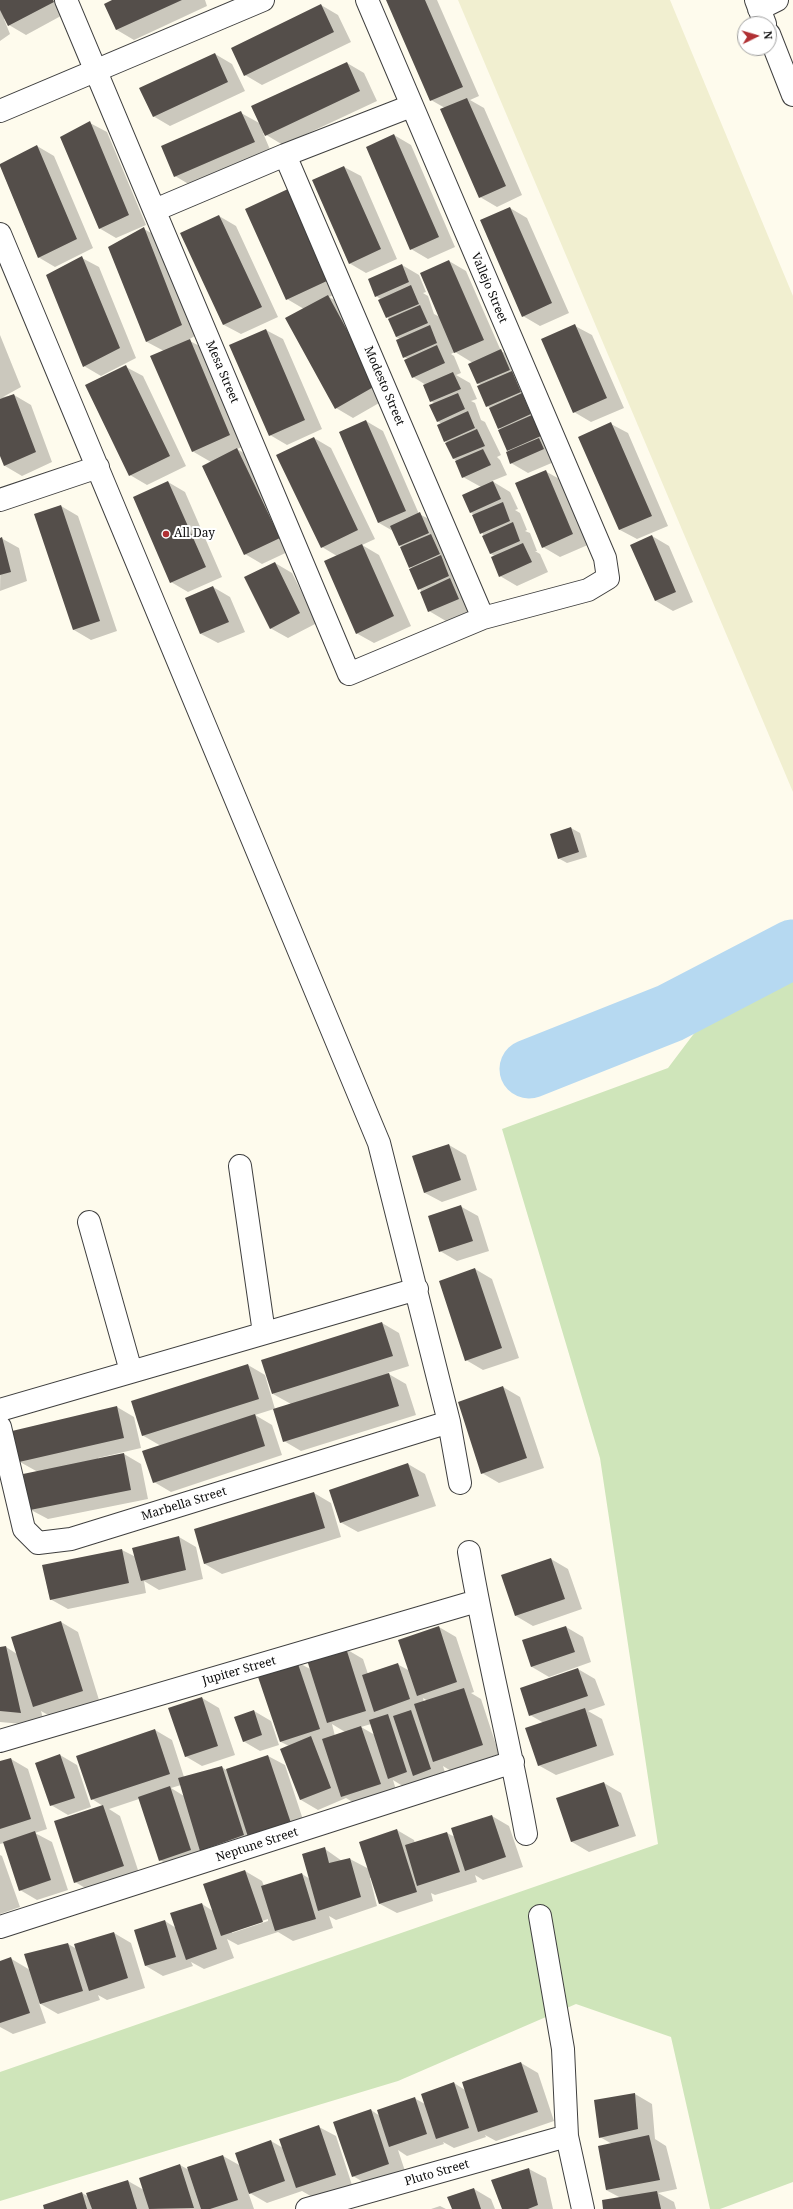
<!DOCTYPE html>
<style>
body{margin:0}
#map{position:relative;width:793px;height:2209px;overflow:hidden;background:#fefbed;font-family:"Noto Serif",serif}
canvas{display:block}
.north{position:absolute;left:737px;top:16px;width:40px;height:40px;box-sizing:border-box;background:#fff;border:1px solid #9e9e9e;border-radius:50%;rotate:85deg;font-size:11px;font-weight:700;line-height:16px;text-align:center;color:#0c0c0c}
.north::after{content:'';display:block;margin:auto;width:14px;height:18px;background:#b03033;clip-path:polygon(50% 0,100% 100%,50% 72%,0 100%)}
</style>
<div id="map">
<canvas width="793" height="2209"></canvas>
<div class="north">N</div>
</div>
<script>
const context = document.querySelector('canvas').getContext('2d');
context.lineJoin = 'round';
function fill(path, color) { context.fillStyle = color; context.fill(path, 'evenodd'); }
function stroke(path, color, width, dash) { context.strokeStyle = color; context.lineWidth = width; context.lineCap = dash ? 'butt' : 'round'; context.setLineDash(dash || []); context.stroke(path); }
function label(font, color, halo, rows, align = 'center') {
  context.font = font + ' "Noto Serif",serif'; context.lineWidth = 4; context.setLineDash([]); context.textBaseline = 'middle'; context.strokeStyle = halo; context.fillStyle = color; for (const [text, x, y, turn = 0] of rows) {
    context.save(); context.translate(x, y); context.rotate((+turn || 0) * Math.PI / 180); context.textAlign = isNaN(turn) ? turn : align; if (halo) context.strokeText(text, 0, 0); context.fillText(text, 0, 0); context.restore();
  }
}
const farmland = new Path2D(`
 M458,0H670L793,296V792Z`);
const green = new Path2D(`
 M793,926V2182L720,2209H710L671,2037L576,2004L398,2081L0,2201V2072L658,1844L600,1458L502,1129L668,1068L717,1003L715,961Z`);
const shadow = new Path2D(`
 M0,0H64L70,11L26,35L9,25L5,18L4,19L10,34L0,41Z
 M114,0H205L207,6L134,40L117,30L105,4Z
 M387,0H437L479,96L470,100L484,108L522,195L497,207L480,197L445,108L431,100Z
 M321,5L338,15L351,42L262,85L245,75Z
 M215,54L232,64L245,91L170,126L153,116Z
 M347,63L364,73L377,101L283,145L263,133L271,152L192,186L175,176L241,113L261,124Z
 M90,123L107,132L146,225L116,238L99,228Z
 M394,135L411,145L455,247L428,259L411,249Z
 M37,146L54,156L93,248L55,267L38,257L0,165Z
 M344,167L361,176L397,259L366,273L349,263L313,180Z
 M510,208L527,218L569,313L540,326L523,316Z
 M246,209L346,289L329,297L345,306L393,395L353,418L336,408L304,309L287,299Z
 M219,216L236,226L278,317L241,334L224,325Z
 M144,229L160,238L198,334L188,340L207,350L247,445L237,449L254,459L296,548L262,564L245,554L211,462L192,451L164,351L147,342L110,247Z
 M82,258L99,267L136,358L101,376L84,366Z
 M449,261L466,271L501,351L518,360L561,459L528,473L511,463L510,452L508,450L502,430L499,428L490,408L487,406L481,385L478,384L470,364L473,363L455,352L451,354L454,356L461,373L456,375L470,383L477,399L471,401L475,403L481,420L485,422L501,455L497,457L500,460L507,475L492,481L510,492L518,509L515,510L520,513L527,530L525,531L530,533L537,551H535L540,554L548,572L517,586L500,576L496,557L491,554L475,515L471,513L481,487L463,477L457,461L454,459L448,443L445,441L442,424L437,421L435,404L431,401L426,385L413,377L408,359L404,357L400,339L396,337L390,320L387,317L382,300L376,296L402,265L419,275L426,292L423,293L428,296L434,314L440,317Z
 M575,326L592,335L624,408L591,422L574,412Z
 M266,330L283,339L322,429L287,445L270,435Z
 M0,335L21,387L3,397L14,395L31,405L52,462L22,476L5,466L0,453Z
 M126,367L143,376L186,466L147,485L130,475Z
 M366,421L383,431L419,514L437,523L476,609L446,621L429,611L403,547L399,545L393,531L379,523L340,432Z
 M611,424L628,433L668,526L637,539L620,530Z
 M314,438L331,448L375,539L362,545L379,555L411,626L374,643L356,633L337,556L322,547Z
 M545,471L563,481L590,544L560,557L543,547Z
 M168,482L185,492L222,577L188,592L171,582Z
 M61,506L78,516L117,631L91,640L74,630Z
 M652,536L669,546L693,602L673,611L656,601Z
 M1,538L19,548L27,581L0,591Z
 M275,563L292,573L317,623L288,638L270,628Z
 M213,587L230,597L245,632L218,643L201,634L186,599Z
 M571,828L580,833L587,857L567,863L558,858Z
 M449,1145L466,1155L477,1190L442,1202L425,1193L413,1157Z
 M460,1206L478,1216L489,1251L457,1261L440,1251Z
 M475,1269L492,1279L519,1358L483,1370L466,1360Z
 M382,1323L399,1333L409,1366L387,1373L406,1384L416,1415L301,1451L284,1441L274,1409L255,1415L272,1425L282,1455L171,1492L154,1482L161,1446L142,1435L248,1365L265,1375L275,1409L291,1404L273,1394Z
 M503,1387L520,1397L544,1468L499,1483L482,1473Z
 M117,1407L134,1417L141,1448L98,1458V1460L124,1454L141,1464L148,1499L48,1519L31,1510L38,1472L20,1462L13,1432Z
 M408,1464L425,1474L436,1506L358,1532L340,1522Z
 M314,1493L331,1503L341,1537L222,1574L205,1564L195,1530Z
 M179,1537L196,1547L203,1579L159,1590L144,1581L146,1593L68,1609L50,1599L43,1566L122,1550L136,1557Z
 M551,1559L568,1569L582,1609L533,1626L516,1616Z
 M61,1622L78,1632L99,1700L50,1716L41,1711L45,1726L0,1722V1648L6,1647L17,1654Z
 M439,1627L456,1637L474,1692L471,1693L481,1699L499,1754L451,1771L443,1766L447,1779L406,1788L393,1780L397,1793L359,1806L346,1798L318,1810L301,1800L282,1749L289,1746L281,1742L297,1662L312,1670L346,1649L363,1659L368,1674L397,1664L410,1671ZM423,1698L428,1701L424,1702ZM332,1724L345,1732L335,1736ZM371,1724L375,1735L361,1727Z
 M566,1627L583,1637L591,1662L549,1677L532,1667L524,1641Z
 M578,1669L595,1679L605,1705L588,1711L602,1719L614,1755L556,1775L538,1765L544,1723L530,1715Z
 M202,1698L219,1708L235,1755L202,1766L185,1756Z
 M254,1711L271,1721L279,1745L260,1751L243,1741Z
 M155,1730L172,1740L184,1777L222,1767L226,1770L268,1756L285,1765L309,1838L268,1852L257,1846L177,1870L160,1860L139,1799L109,1809L120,1816L140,1876L92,1892L75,1882L55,1822L103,1806L92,1799ZM181,1785L184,1796L171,1788Z
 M60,1755L77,1765L91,1807L68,1815L51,1805Z
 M11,1759L28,1769L47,1829L35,1833L52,1842L68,1890L37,1900L20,1890L4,1843L0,1844V1762Z
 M604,1783L621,1793L636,1836L589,1852L572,1842L558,1799Z
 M492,1816L509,1826L523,1867L483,1880L475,1875L477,1882L435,1895L431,1893L433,1901L397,1913L380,1904L372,1878H370L377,1906L336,1920L329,1916L333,1928L293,1941L278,1932L238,1945L227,1939L234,1958L204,1969L191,1962L193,1966L163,1976L146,1966L135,1931L165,1921L176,1928L202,1904L213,1911L205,1885L245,1871L262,1881L264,1886L302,1874L310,1879L325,1849L342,1861L350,1859L369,1869L397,1830L414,1840L415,1843L447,1833L455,1837ZM268,1919V1921L232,1933V1931Z
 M0,1855L2,1856L20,1907L0,1914Z
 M114,1933L131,1943L145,1988L107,2000L98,1995L100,2000L58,2014L39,2003L46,2023L13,2034L0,2027V1962L10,1958L30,1970L68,1944L77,1949Z
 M521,2063L538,2073L554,2121L496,2141L485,2135L486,2137L454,2148L443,2142L444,2144L407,2156L398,2150L406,2174L370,2186L353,2176L371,2110L380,2116L414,2098L425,2104L454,2083L465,2090Z
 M635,2094L652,2104L655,2139L666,2146L677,2189L658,2193L674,2202L676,2209H604L621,2198L606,2190L612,2144L600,2137Z
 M319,2127L336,2136L352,2185L314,2198L302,2191L267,2203L248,2192L254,2209H45L82,2193L89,2197L128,2181L144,2190L180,2165L189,2170L223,2156L241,2166L271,2141L283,2148Z
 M529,2169L546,2178L553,2209H503Z
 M474,2189L491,2199L495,2209H453Z
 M440,2206L446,2209H431Z`);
const river = new Path2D(`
 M529,1069L670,1013L793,949`);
const building = new Path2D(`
 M0,0H53L54,2L8,26L0,10Z
 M112,0H182L116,30L104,4Z
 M386,0H425L463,87L430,101Z
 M321,4L334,32L244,76L231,48Z
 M215,53L228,82L153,117L139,88Z
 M347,62L360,91L265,136L251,106Z
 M467,98L506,186L479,198L440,109Z
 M241,111L255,142L174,177L161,146Z
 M90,121L129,215L99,229L60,137Z
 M394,134L439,237L410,250L366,147Z
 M37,145L77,239L38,258L0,166V164Z
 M344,166L381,249L349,264L312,180Z
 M288,189L329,280L286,300L245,209Z
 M510,207L552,303L522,317L480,220Z
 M219,215L262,307L223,325L180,233Z
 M144,227L182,325L146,342L108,247Z
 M82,256L120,348L83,367L46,275Z
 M449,260L484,340L454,353L420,273Z
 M402,264L409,282L375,297L368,279Z
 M411,285L419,304L386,318L378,300Z
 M328,295L377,385L335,409L285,318Z
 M420,305L428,323L396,337L388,319Z
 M575,324L607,398L573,413L541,339Z
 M430,325L437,343L403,358L396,340Z
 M266,329L305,420L269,436L229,345Z
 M190,339L230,435L192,452L150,356Z
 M437,345L445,363L412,378L404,360Z
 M501,349L510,370L477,384L468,364Z
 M126,365L170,456L129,476L85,385Z
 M512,371L521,392L486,407L477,386Z
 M453,372L461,389L430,402L423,385Z
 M458,393L465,409L437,422L429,405Z
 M522,393L531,414L498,429L489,408Z
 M14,394L36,452L4,466L0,456V399Z
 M468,411L475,428L444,442L437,425Z
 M532,415L541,436L507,451L498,430Z
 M366,420L406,511L378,523L339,432Z
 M611,422L652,516L619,530L578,437Z
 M477,429L485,446L453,459L445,443Z
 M314,437L358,530L321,548L276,455Z
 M539,438L544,449L510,464L506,452Z
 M237,448L280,538L244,555L202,466Z
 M483,449L491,465L462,478L455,461Z
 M546,470L573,534L542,548L515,483Z
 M168,481L206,567L170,583L133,497Z
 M493,481L501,499L470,513L462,495Z
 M503,502L510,521L480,534L472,515Z
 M61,505L100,621L73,630L34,514Z
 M420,512L429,533L399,546L390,526Z
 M513,522L520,541L490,554L482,536Z
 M431,534L440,554L409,568L400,547Z
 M652,535L676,592L655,601L630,545Z
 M2,537L11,572L0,575V538Z
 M523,543L532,562L499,577L491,557Z
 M362,544L394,616L356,634L324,561Z
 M441,555L449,576L418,590L409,569Z
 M275,562L300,613L270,629L244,577Z
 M450,578L459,599L428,612L420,592Z
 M213,586L229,622L200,634L185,598Z
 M571,827L579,852L558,859L550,834Z
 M449,1144L461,1180L424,1193L412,1156Z
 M461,1205L473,1241L439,1252L428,1216Z
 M475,1268L502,1348L465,1361L439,1281Z
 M382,1322L393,1356L272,1394L261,1360Z
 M248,1364L259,1399L142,1436L131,1401Z
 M389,1373L399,1406L283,1442L273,1409Z
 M503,1386L527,1458L481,1474L458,1402Z
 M117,1406L124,1438L19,1462L12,1431Z
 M255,1414L265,1446L153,1483L142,1451Z
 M124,1453L131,1490L30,1510L23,1474Z
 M408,1463L419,1496L340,1523L329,1490Z
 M314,1492L325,1528L204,1564L194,1529Z
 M179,1536L186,1570L141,1581L132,1548Z
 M122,1549L129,1583L50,1600L42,1565Z
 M551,1558L565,1599L515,1616L501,1575Z
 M61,1621L83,1691L33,1707L11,1637Z
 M439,1626L457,1682L417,1696L398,1640Z
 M566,1626L575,1652L531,1667L522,1640Z
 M6,1646L21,1713L0,1711V1647Z
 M346,1648L366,1711L327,1723L307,1660Z
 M297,1661L320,1729L280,1742L257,1674Z
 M398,1663L410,1699L374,1712L362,1675Z
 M578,1668L588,1696L529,1716L520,1688Z
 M464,1688L483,1745L433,1762L414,1704Z
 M202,1697L218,1746L185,1757L168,1708Z
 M585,1708L597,1746L538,1766L525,1728Z
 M254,1710L262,1735L243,1742L234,1717Z
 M411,1710L431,1769L413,1776L393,1716Z
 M388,1714L407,1772L388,1779L369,1720Z
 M361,1726L381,1784L341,1797L322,1739Z
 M155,1729L170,1774L91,1800L76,1756Z
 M311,1736L331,1788L300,1800L280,1749Z
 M60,1754L75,1798L50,1806L35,1763Z
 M268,1755L293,1829L250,1843L226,1769Z
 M11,1758L31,1819L0,1829V1761Z
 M222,1766L244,1835L200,1851L178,1778Z
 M604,1782L619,1826L571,1842L556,1798Z
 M170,1786L191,1850L159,1861L138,1797Z
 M103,1805L124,1866L74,1883L54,1821Z
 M492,1815L506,1857L465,1871L451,1828Z
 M397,1829L417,1892L379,1904L359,1842Z
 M35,1831L51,1880L19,1891L3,1842Z
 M447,1832L460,1872L417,1886L405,1845Z
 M325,1847L329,1863L350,1858L361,1897L318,1911L302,1854Z
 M245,1870L263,1922L221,1936L203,1884Z
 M302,1873L316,1919L275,1931L261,1886Z
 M202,1903L217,1949L186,1960L170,1913Z
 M165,1920L176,1957L145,1966L134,1930Z
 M114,1932L128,1978L89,1991L74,1944Z
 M68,1943L83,1991L40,2004L24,1954Z
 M11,1957L30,2013L0,2023V1961Z
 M521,2062L538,2112L478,2132L462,2082Z
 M454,2082L469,2128L436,2139L421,2094Z
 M635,2093L638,2129L599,2138L594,2100Z
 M415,2097L427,2134L389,2147L377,2110Z
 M371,2109L389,2164L352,2177L333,2122Z
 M319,2125L336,2175L296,2188L279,2139Z
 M649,2135L660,2180L606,2190L598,2146Z
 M271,2140L285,2181L249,2194L235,2153Z
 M223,2155L238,2200L210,2209H201L187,2167Z
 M180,2164L194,2208L149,2209L139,2178Z
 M529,2168L538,2205L528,2209H502L491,2180Z
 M128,2180L137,2209H92L86,2193Z
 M474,2188L481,2209H452L447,2197Z
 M657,2191L661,2209H603L602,2200Z
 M82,2192L87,2209H44L43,2205Z`);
const minor = new Path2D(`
 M66,0L349,674L483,618L588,590L608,578L605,558L367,0
 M756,0L765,24
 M759,9L777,0
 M769,34L793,95
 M0,111L263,0
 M285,155L483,618
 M155,210L285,155L411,106
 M0,234L379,1143L449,1422L460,1483
 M0,500L98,467
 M240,1166L264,1333
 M89,1222L131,1371
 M0,1410L417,1289
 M0,1427L24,1529L38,1543L71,1539L449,1422
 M469,1552C485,1647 509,1739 526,1834
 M0,1741L477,1601
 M540,1916L563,2049L567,2136L583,2209
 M0,1927L513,1762
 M307,2209L567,2136`);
const markers = [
 [166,534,4,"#b03033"]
];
const streetNames = [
 ["Vallejo Street",489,288,67],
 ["Mesa Street",222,372,67],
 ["Modesto Street",384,386,67],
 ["Marbella Street",184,1504,-17],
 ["Jupiter Street",239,1671,-16],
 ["Neptune Street",257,1845,-18],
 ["Pluto Street",437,2173,-16]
];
const poiNames = [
 ["All Day",174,534]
];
fill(farmland, '#f1efd0');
fill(green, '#cfe5ba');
fill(shadow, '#0003');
stroke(river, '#b6d9f1', 59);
fill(building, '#544e4a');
stroke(minor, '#3f3f3f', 24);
stroke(minor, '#fff', 22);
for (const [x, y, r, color] of markers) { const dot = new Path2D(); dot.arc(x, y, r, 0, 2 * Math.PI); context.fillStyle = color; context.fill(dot); stroke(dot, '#fff', 1.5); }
label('12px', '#0c0c0c', '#fff', streetNames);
label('12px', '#0c0c0c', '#fff', poiNames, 'left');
</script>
